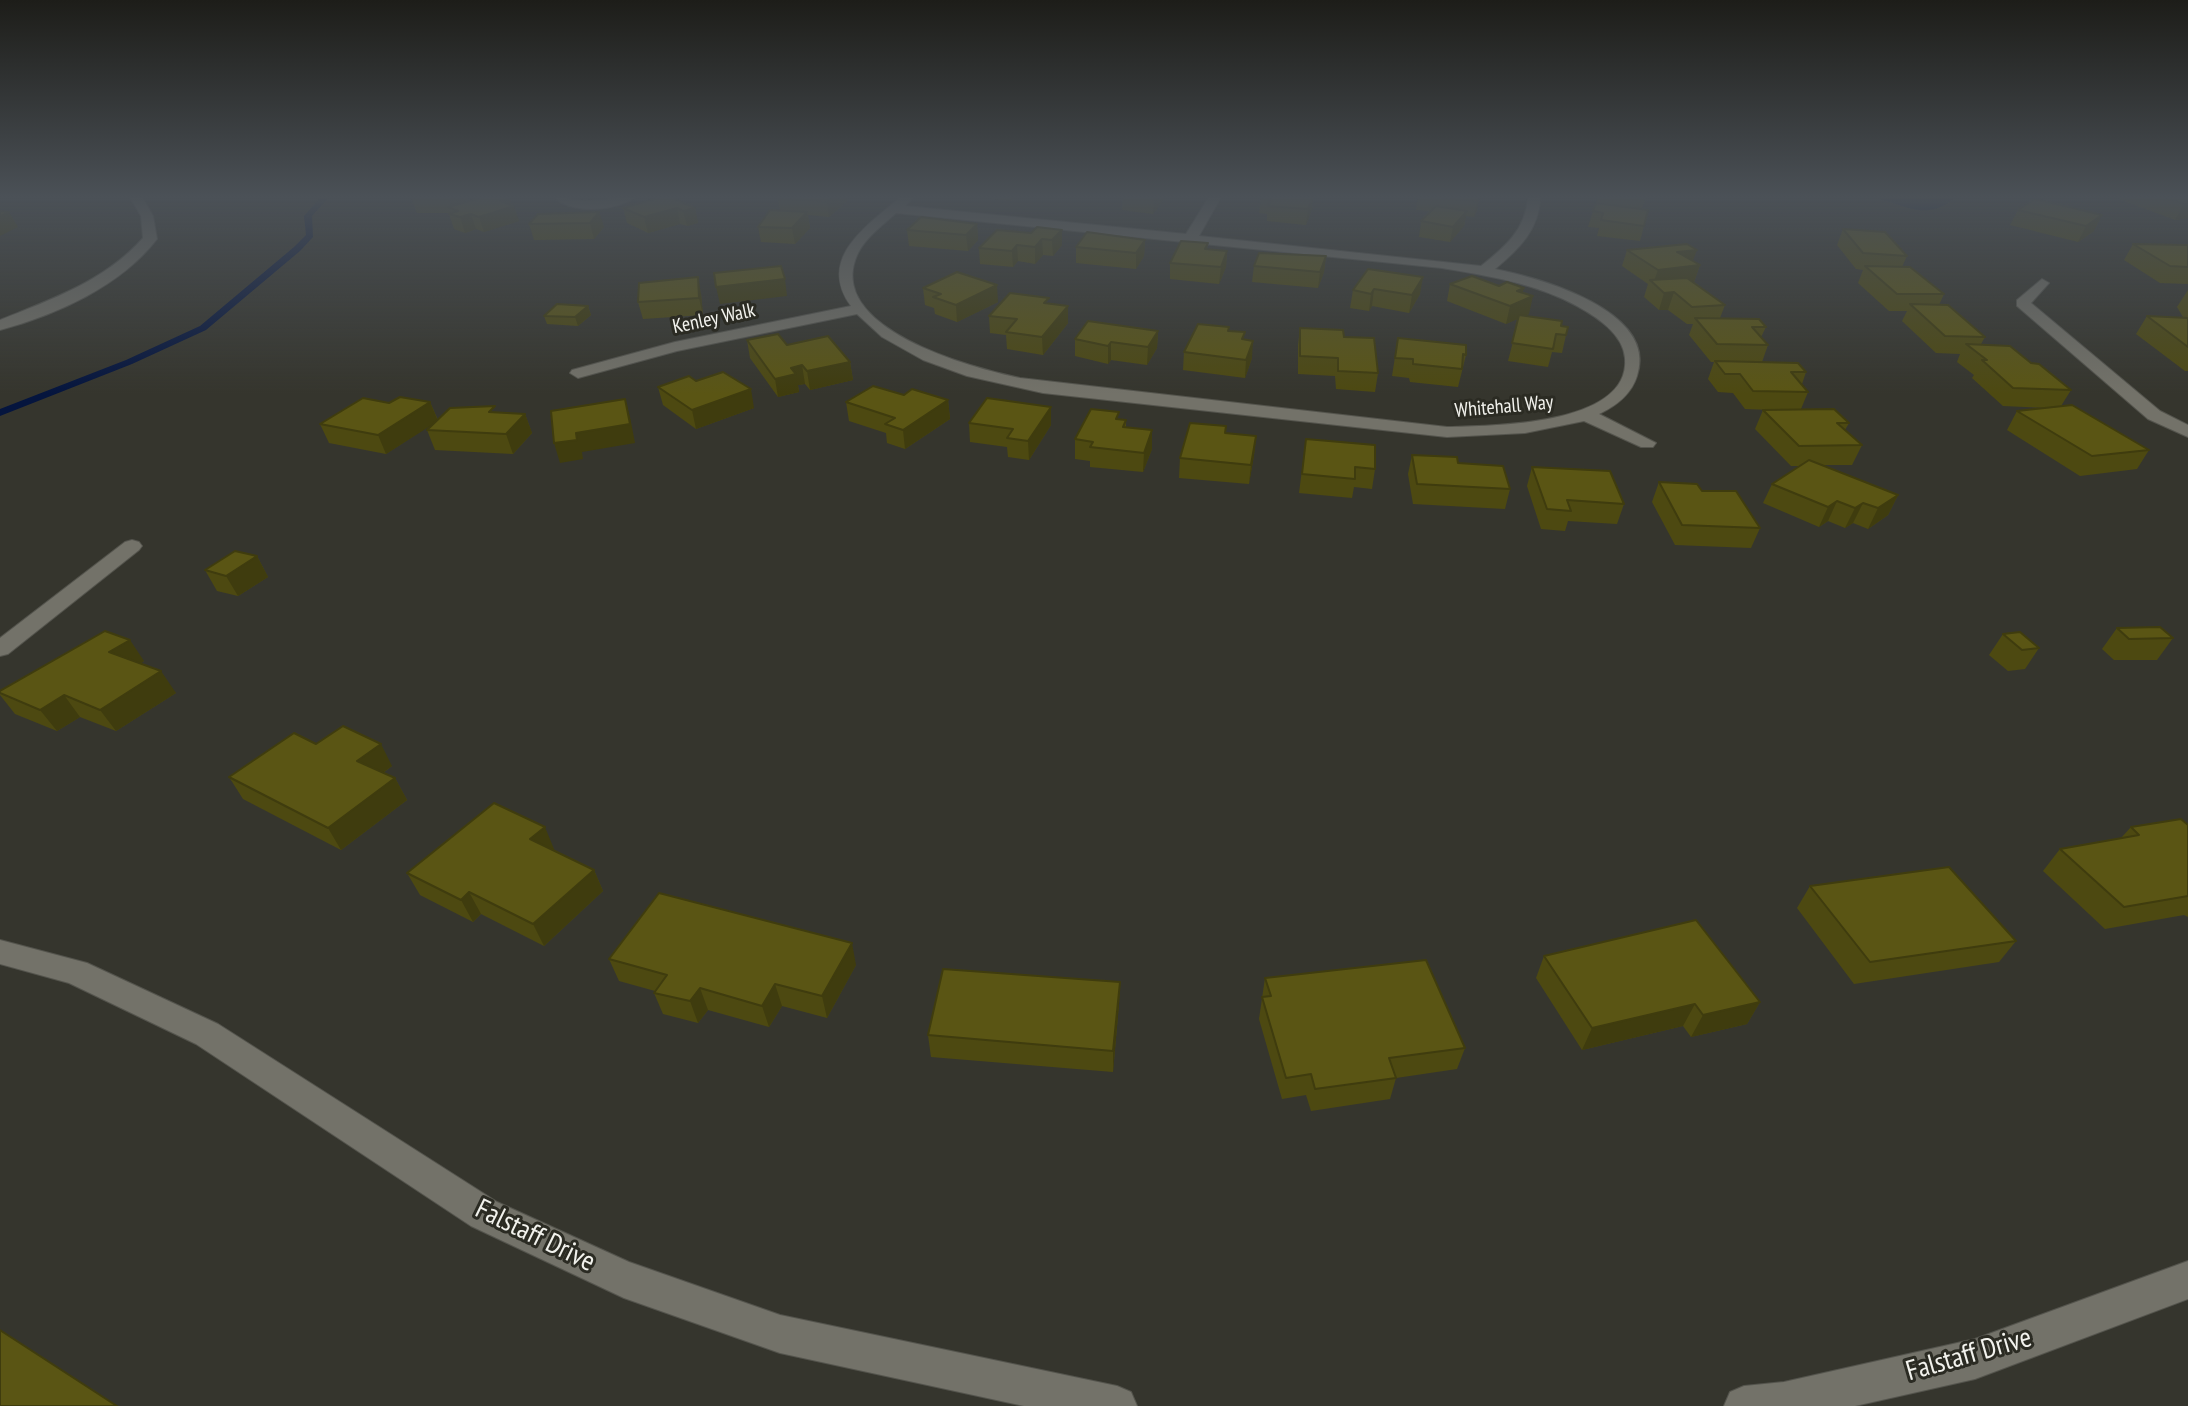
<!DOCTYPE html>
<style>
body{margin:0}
canvas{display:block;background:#35352d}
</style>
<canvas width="2188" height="1406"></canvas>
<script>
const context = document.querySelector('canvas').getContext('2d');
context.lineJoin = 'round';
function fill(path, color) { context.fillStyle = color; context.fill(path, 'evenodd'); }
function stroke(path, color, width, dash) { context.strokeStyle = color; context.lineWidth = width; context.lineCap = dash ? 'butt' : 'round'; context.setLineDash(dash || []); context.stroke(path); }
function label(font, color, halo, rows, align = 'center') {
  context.font = font + ' "PT Sans Narrow",sans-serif'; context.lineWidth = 6; context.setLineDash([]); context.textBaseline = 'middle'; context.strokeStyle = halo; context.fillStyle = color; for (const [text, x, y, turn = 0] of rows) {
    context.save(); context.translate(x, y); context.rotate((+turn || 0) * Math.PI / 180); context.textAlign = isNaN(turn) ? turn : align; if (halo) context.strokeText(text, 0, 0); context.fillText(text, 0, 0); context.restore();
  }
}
const water = new Path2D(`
 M1872,197H1955C1928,223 1903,204 1872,197Z`);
const stream = new Path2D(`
 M321,197H329L312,216L313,237L300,251L206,330L132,364L0,416V409L126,360L200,326L294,247L306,235L304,216Z`);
const street = new Path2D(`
 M130,197H142L153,216L157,239C121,286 56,315 0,330V320C52,299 105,281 143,238L141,216Z
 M554,197L585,201L636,197C616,211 573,215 554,197Z
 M901,197H914L905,206L1186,234L1209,197H1221L1199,236L1481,266C1505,247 1526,229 1528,197H1540C1540,229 1518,250 1495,269C1540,278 1659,311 1637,376C1631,395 1616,406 1599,414L1656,443L1653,447H1641L1584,421L1525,433L1447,437L1043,393L967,376L923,360L882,337L857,314L677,351L578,378L570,373L572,370L675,342L851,306C816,258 868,225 901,197ZM896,213L1442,268C1488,276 1535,283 1577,306C1597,317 1623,334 1625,358C1631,426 1489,426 1447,427L1020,378C972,368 822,328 858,253C866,237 883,225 896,213Z
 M2042,279L2049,283L2031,303L2160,411L2188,425V437L2148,419L2017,306V300Z
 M132,540L139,542L142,546L139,550L8,654L0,656V638L125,542Z
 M0,940L87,963L218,1024L497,1202L629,1262L780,1315L1117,1386L1131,1392L1137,1406H1024L780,1353L624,1298L471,1226L196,1044L69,983L0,964Z
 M2188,1261V1299L1975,1379L1855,1406H1724L1730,1392L1744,1386L1784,1382L1975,1339Z`);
const wall = new Path2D(`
 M469,197L463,203L509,198L519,221L484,232L476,229L465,233L454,229L449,214L450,213H417L411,198Z
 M974,197H1014L1011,201Z
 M1123,197H1164V199L1153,214L1122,210Z
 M1261,197H1313L1312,209L1306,225L1267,221V214L1259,213Z
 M1418,197H1480L1477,210L1474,217L1466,216L1464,226L1450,242L1419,237L1421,221L1431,211L1416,210Z
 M1597,197H1646L1642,208H1640L1644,226L1640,241L1597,236L1599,228L1588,227L1593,211L1597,203L1596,201Z
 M2121,197H2188V218L2175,220L2119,199Z
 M778,198L847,201L829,217L808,215L810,228L795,244L761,242L758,227L780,211Z
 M2035,199L2094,231L2078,242L2010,225L2018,210Z
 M623,208H695L698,223L687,226L680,224L648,233L627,223Z
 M599,212L604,227L594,239L534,240L529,224Z
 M977,224L978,240L968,251L909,246L907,230Z
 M1843,229L1907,256L1902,267L1944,294L1939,305L1985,337L1981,344L2031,363L2071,390L2061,406L2149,450L2137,469L2080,476L2007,430L2017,411L2047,408L2003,406L1972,378L1974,375L1957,362L1960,354L1936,353L1902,321L1907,311H1889L1858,283L1863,270L1856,269L1837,245Z
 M1062,230V245L1053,256L1043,255L1035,264L1018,261L1013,267L980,264L979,248L1031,233Z
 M1145,240L1144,256L1136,269L1076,263V247Z
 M1208,243L1207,249L1227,251L1226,267L1219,284L1170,279V263Z
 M2133,244L2188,245V284L2160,283L2124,260Z
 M1627,250L1693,261L1700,265L1694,282L1725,305L1720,318L1766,327L1761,337L1768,345L1762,362L1806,372L1802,384L1808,392L1801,409L1849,423L1845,430L1862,445L1852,465H1823L1898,495L1888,515L1868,529L1853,523L1845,528L1828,521L1819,527L1763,503L1772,484L1800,466H1791L1755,429L1763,410H1771L1745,409L1733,393L1718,392L1708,379L1714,362H1711L1689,335L1693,324H1687L1668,310H1659L1644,297L1648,284L1622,266Z
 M1326,256L1324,272L1318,288L1252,282L1254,266Z
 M1368,269L1420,294L1409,313L1372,306L1369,311L1350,308L1353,290Z
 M1450,284L1523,293L1529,314L1524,316L1561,326L1566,335L1562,353L1552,352L1548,367L1508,361L1519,318L1506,324L1447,301Z
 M923,288L998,302L957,322L935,314L934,308L925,305Z
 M2188,290V318L2183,317L2177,307Z
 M701,294L703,315L643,319L638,302Z
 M1049,303L1068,306V323L1043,355L1007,349L1006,335L990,333L989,316Z
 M588,306L591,315L578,326L547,324L544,316Z
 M2147,316L2188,318V371H2185L2136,334Z
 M1229,327V331L1244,340L1252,358L1245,378L1183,370L1184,352Z
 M1300,328L1344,337L1378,373L1375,392L1336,389L1335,376L1298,374V345Z
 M1158,331L1157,348L1147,365L1111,360L1108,364L1075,356V339Z
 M1398,338L1466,355L1458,387L1410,382L1409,378L1392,376Z
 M747,340L787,345L850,362L853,380L810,390L805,384L798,385L799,392L778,397L750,358Z
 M696,381L754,408L696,429L663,405L658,387Z
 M904,395L948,400L950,419L905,449L887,443L886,433L849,421L846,402Z
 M430,402L438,420L497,412L525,414L532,433L513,454L435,450L427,430L434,423L386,454L329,443L320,424L389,403Z
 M1051,407V425L1029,460L1008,457L1007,447L970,442L969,423Z
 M1119,419L1126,420V427L1152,430V449L1143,472L1090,467V461L1075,459V439Z
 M1226,426V433L1256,436L1254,455L1249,484L1179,478L1180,458Z
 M1306,439L1375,469L1372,489L1354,487L1352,498L1299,493Z
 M1412,455L1458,463L1510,489L1505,509L1413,504L1408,474Z
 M1532,467L1624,504L1617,524L1568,521L1565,531L1541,529L1527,486Z
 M1659,482L1702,491L1760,528L1751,548L1675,545L1652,502Z
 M257,556L268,577L238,596L217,591L205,570Z
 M2117,628L2173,638L2157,660H2114L2102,649Z
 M2003,634L2039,648L2025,669L2008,671L1989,655Z
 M144,661L140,664L176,693L116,731L80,717L57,731L15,714L0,695V691Z
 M316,744L392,766L383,773L395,778L407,800L341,850L243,799L229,777Z
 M2188,825V917L2184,915L2105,929L2043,871L2060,849L2121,838L2131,827Z
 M554,849L553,850L594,870L603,891L544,946L481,914L473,922L420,895L407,873Z
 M1810,886L2016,941L1999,962L1854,984L1797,908Z
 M1544,956L1760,1002L1747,1024L1691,1037L1683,1026L1582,1050L1536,978Z
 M609,959L856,965L827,1018L782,1006L769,1027L708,1010L698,1023L663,1014L654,993L655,991L619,981Z
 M1265,978L1465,1048L1457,1069L1396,1078L1390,1099L1311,1111L1306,1095L1282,1099L1259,1019Z
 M1120,982L1119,1004L1113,1072L931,1057L928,1035Z`);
const shadedWall = new Path2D(`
 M448,197H469L456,210L452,209Z
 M833,197H847V201L829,217L827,202Z
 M1155,197H1164V199L1153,214L1154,198Z
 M1312,197H1313L1312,209L1306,225L1308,209Z
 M1480,197L1477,210L1474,217L1477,202Z
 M509,198L512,207L514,206L519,221L484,232L479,217L500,201Z
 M2184,204H2188V218L2175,220Z
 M677,208L680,224L648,233L644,217Z
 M695,208L698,223L687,226L683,211Z
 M1467,211L1464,226L1450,242L1453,227Z
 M9,212L18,227L0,236V216Z
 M599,212L604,227L594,239L590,223Z
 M807,212L810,228L795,244L792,228Z
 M471,214L476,229L465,233L460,217Z
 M2102,215L2094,231L2078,242L2086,226Z
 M977,224L978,240L968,251L966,235Z
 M1062,230V245L1053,256L1052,240Z
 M1042,239L1043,255L1035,264V247Z
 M1145,240L1144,256L1136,269V253Z
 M1017,245L1018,261L1013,267L1012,251Z
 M1697,250L1691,266L1677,252Z
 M1227,251L1226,267L1219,284L1221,267Z
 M1326,256L1324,272L1318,288L1320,272Z
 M1700,265L1694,282L1653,284L1658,270Z
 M698,277L701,294L703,315L699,298Z
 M1423,277L1420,294L1409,313L1412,295Z
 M785,279L787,296L720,304L716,287Z
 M997,285L998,302L957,322L956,305Z
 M1524,288L1520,302L1533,296L1529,314L1506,324L1510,306L1517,291Z
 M1374,289L1372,306L1369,311L1371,294Z
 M1674,292L1668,310H1659L1664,293Z
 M588,306L591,315L578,326L575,317Z
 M1068,306V323L1043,355L1042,337Z
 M1158,331L1157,348L1147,365L1148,347Z
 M1253,341L1252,358L1245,378L1246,360Z
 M1111,342V360L1108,364V346Z
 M850,362L853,380L810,390L807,371Z
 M802,365L805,384L798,385L799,392L778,397L775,379L791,368Z
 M751,389L754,408L696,429L692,410Z
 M625,399L630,417L635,443L582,452L583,459L560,463L554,443L576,433Z
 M948,400L950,419L905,449L903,430Z
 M430,402L438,421L386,454L378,435Z
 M1051,407V425L1029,460L1028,441Z
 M525,414L532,433L513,454L506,434Z
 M1152,430V449L1143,472L1144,453Z
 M1256,436L1254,455L1249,484L1251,465Z
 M1898,495L1888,515L1868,529L1878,508Z
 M1837,501L1828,521L1819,527L1828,507Z
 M1863,503L1853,523L1845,528L1855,508Z
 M257,556L268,577L238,596L226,576Z
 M130,640L144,661L124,674L109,652Z
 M161,671L176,693L116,731L100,710Z
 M64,695L80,717L57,731L40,710Z
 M381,744L392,766L369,783L357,761Z
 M395,778L407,800L341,850L328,828Z
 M545,827L554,849L540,861L530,839Z
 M594,870L603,891L544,946L533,924Z
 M469,892L481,914L473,922L461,900Z
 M852,943L856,965L827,1018L822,996Z
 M1120,982L1119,1004L1113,1072V1051Z
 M775,984L782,1006L769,1027L762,1006Z
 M700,988L708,1010L698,1023L690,1001Z
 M1760,1002L1747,1024L1691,1037L1703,1015Z
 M1695,1004L1683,1026L1582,1050L1592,1028Z`);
const building = new Path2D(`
 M413,197H449L411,198Z
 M484,197H506L509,198L500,201L514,206L479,217L471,214L460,217L449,214L458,211L448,207Z
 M662,197H670L695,208L683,211L677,208L644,217L623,208Z
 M779,197H833L827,202L778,198Z
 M1261,197H1313L1308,209L1268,206L1271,199L1260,198Z
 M1438,197H1479L1477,202Z
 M2163,197H2188V204H2184Z
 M2035,199L2102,215L2086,226L2018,210Z
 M1596,203L1648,210L1644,226L1601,220L1603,213L1593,211Z
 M1436,206L1467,211L1453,227L1421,221Z
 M770,210L807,212L792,228L758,227Z
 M0,211L9,212L0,216Z
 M599,212L590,223L529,224L538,214Z
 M921,217L977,224L966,235L907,230Z
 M1037,227L1062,230L1052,240L1042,239L1035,247L1017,245L1012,251L979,248L997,230L1031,233Z
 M1843,229L1885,232L1907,256L1863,253Z
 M1087,232L1145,240L1136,253L1076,247Z
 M1181,241L1208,243L1205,249L1227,251L1221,267L1170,263Z
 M1687,244L1697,250L1677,252L1700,265L1658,270L1627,250Z
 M2133,244L2188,245V267L2170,266Z
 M1259,253L1326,256L1320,272L1254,266Z
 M781,266L785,279L716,287L714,273Z
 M1865,266L1910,267L1944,294H1897Z
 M1368,269L1423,277L1412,295L1374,289L1371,294L1353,290Z
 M957,272L997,285L956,305L933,297L941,294L923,288Z
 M1472,276L1499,286L1507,282L1524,288L1517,291L1533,296L1510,306L1450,284Z
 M698,277L699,298L638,302L639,283Z
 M1687,278L1725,305L1692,307L1674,292L1664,293L1650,280Z
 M1010,293L1049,298L1044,303L1068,306L1042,337L1006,332L1017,319L989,316Z
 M557,304L588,306L575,317L544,316Z
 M1910,304L1948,305L1985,337L1945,336Z
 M1519,315L1562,321L1561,326L1568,327L1566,335L1556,334L1553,349L1512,343Z
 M2147,316L2188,318V347Z
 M1695,318L1759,319L1766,327H1752L1768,345L1717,344Z
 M1088,321L1158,331L1148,347L1111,342L1108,346L1075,339Z
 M1198,324L1229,327L1228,331L1245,332L1242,339L1253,341L1246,360L1184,352Z
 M1300,328L1343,330L1344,337L1374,338L1378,373L1338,371V358L1300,356Z
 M778,334L787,345L828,336L850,362L807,371L802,365L791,368L796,374L775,379L747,340Z
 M1398,338L1466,345V355L1463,354L1462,369L1413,364V359L1395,358Z
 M1966,344L2010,346L2031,363L2039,364L2071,390L2013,388L1982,360H1987Z
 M1715,361L1798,363L1806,372H1791L1808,392L1753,391L1740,374H1725Z
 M723,372L751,389L692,410L658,387L689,376L696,381Z
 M873,386L904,395L912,389L948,400L903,430L885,424L895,418L846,402Z
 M400,397L430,402L378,435L320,424L363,398L389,403Z
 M987,398L1051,407L1028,441L1007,438L1013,429L969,423Z
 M625,399L630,424L576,433L577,440L554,443L551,411Z
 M2072,405L2149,450L2092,456L2017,411Z
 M495,406L489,412L525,414L506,434L427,430L450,408Z
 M1091,409L1119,412L1116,419L1126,420L1123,427L1152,430L1144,453L1090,447L1093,442L1075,439Z
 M1834,409L1849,423H1837L1862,445L1799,446L1763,410Z
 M1190,423L1226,426L1225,433L1256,436L1251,465L1180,458Z
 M1306,439L1375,445V469L1355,467V479L1302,474Z
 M1412,455L1457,457L1458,463L1503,466L1510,489L1417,484Z
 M1809,460L1898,495L1878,508L1863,503L1855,508L1837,501L1828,507L1772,484Z
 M1532,467L1610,471L1624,504L1567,500L1571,511L1547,509Z
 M1659,482L1697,484L1702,491H1736L1760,528L1682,525Z
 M235,551L257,556L226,576L205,570Z
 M2160,627L2173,638L2129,639L2117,628Z
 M105,631L130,640L109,652L161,671L100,710L64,695L40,710L0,693V691Z
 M2020,632L2039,648L2022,650L2003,634Z
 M343,726L381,744L357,761L395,778L328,828L229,777L294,733L316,744Z
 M494,803L545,827L530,839L594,870L533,924L469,892L461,900L407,873Z
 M2181,819L2188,825V896L2124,907L2060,849L2139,835L2131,827Z
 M1949,867L2016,941L1870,962L1810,886Z
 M659,893L852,943L822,996L775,984L762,1006L700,988L690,1001L654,993L667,975L609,959Z
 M1696,920L1760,1002L1703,1015L1695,1004L1592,1028L1544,956Z
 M1426,960L1465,1048L1389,1058L1396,1078L1315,1089L1311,1074L1286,1078L1262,997L1271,996L1265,978Z
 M943,969L1120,982L1113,1051L928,1035Z
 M0,1330L117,1406H0Z`);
const farStreetnames = [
 ["Kenley Walk",714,319,-12],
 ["Whitehall Way",1504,407,-5]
];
const nearStreetnames = [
 ["Falstaff Drive",535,1236,26],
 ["Falstaff Drive",1969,1355,-16]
];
fill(water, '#05153e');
fill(stream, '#05153e');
stroke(street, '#54544d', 2);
fill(street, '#737269');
fill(wall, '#4d4911');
fill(shadedWall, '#3f3c0e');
fill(building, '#5a5514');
stroke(building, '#3f3c0e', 2);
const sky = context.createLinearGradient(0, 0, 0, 394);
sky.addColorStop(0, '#1d1d19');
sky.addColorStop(0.5, '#4b5157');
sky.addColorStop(1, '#4b515700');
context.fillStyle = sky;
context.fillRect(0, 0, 2188, 394);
label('20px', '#f2f2ed', '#2b2b23', farStreetnames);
label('28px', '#f2f2ed', '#2b2b23', nearStreetnames);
</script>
